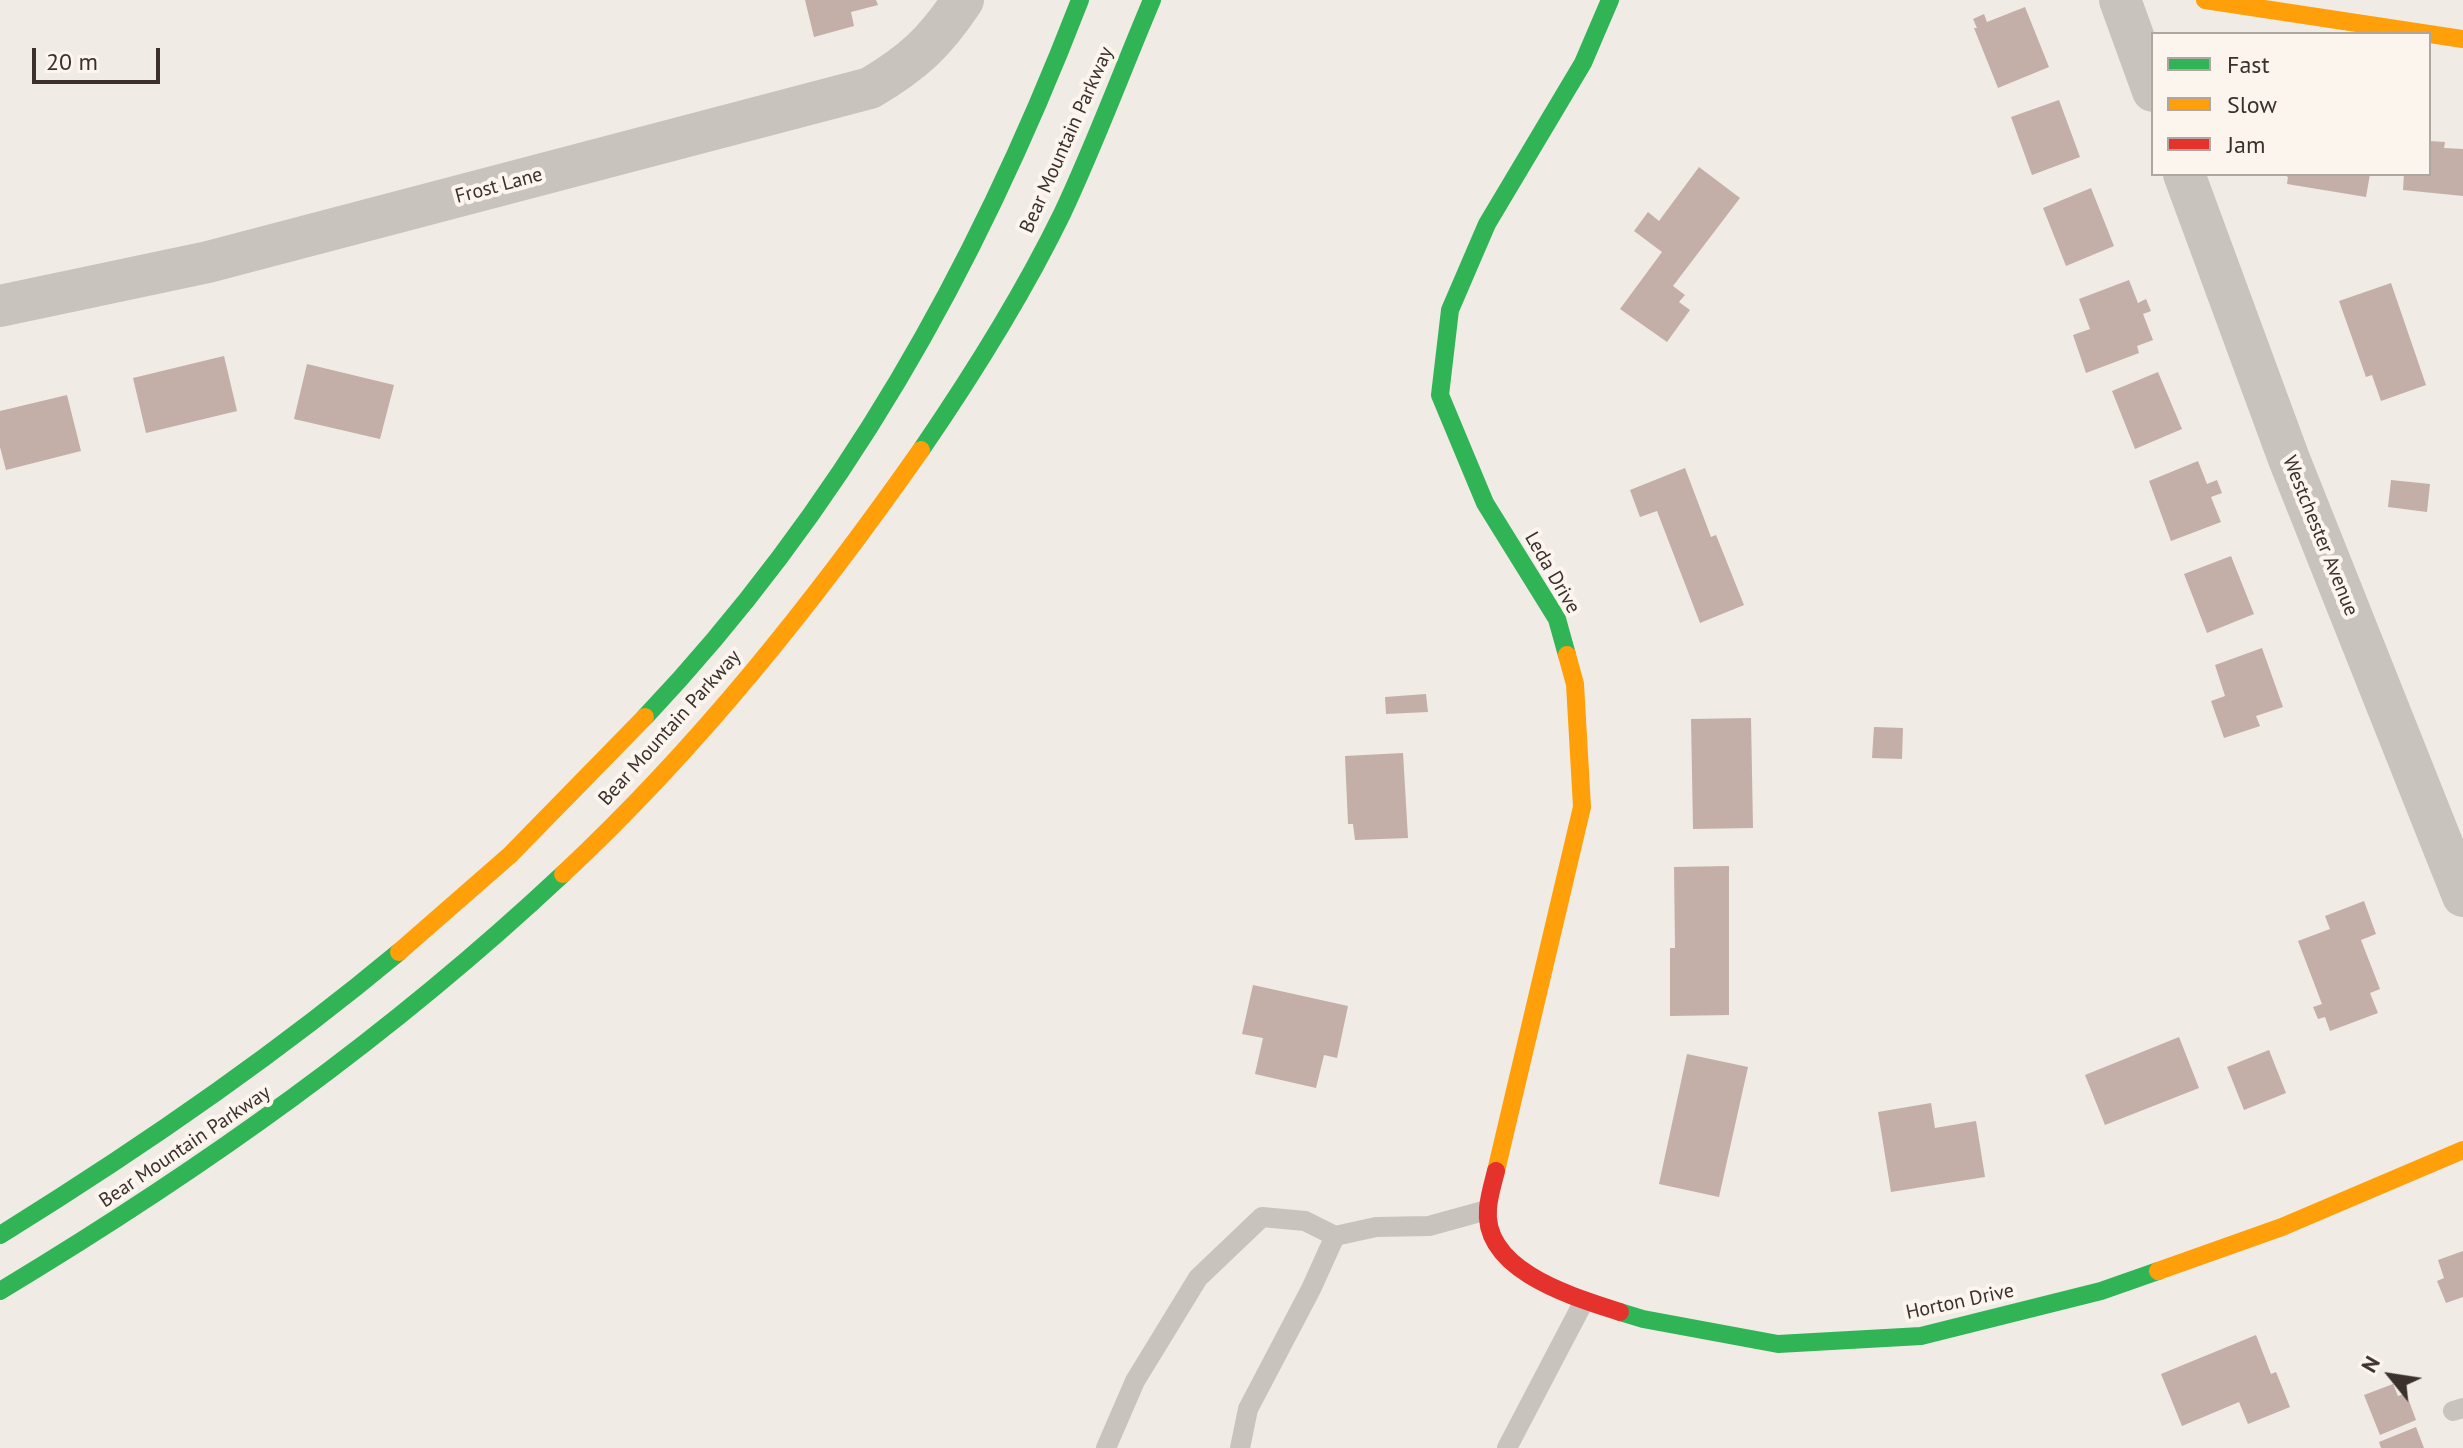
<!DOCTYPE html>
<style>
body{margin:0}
#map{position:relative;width:2463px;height:1448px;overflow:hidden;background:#f0ebe5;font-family:"PT Sans",sans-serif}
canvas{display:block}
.legend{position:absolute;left:2151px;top:32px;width:280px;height:144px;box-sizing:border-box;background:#fbf5ee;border:2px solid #aea6a0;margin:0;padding:10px 14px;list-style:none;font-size:24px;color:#3b302b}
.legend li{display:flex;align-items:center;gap:16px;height:40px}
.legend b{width:40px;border:2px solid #aea6a0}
.north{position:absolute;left:2351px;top:1336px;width:80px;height:80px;-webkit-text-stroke:6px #fbf5ee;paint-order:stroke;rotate:300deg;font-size:22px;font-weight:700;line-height:32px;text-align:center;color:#3b302b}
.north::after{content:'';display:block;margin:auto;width:28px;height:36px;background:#3b302b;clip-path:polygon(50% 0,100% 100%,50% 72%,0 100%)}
.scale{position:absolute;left:32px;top:48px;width:128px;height:36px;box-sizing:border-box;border:4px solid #3b302b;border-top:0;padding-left:10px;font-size:24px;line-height:28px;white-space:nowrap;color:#3b302b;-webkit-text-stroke:6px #fbf5ee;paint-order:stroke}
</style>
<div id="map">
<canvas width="2463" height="1448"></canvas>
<ul class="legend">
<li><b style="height:10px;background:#30b455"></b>Fast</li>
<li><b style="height:10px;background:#ff9f0a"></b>Slow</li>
<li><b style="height:10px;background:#e5322d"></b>Jam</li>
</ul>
<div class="north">N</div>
<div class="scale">20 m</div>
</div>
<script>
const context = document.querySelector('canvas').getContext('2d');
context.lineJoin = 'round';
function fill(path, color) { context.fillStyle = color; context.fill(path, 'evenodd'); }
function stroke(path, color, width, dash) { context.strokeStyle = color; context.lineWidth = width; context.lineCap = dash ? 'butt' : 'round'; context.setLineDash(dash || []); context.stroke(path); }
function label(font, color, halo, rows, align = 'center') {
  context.font = font + ' "PT Sans",sans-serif'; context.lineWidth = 8; context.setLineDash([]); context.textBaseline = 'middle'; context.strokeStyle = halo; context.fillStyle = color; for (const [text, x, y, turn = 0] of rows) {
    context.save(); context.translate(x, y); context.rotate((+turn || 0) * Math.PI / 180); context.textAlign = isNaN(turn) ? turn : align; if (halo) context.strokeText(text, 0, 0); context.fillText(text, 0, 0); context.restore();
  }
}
const building = new Path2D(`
 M805,0H876L878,5L851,12L854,26L814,37Z
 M2025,7L2049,67L1998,88L1974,28H1977L1973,19L1984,14L1987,22Z
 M2059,100L2080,157L2032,175L2011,117Z
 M2429,141L2445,142L2444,148L2463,149V196L2403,190L2404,174H2429Z
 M1699,167L1740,198L1673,286L1685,295L1679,302L1690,310L1667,342L1620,309L1662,252L1634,231L1648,212L1659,221Z
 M2282,174H2370L2366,197L2287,184L2288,177Z
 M2091,188L2114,246L2066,266L2043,208Z
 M2129,280L2138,303L2146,299L2151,311L2143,314L2153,340L2137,346L2139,353L2086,373L2073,335L2090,329L2079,299Z
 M2391,283L2426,385L2381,401L2372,375L2366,377L2339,301Z
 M224,356L237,411L146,433L133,378Z
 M307,364L394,385L380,439L294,419Z
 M2158,372L2182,429L2135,449L2112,391Z
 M67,395L81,451L6,470L0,447V411Z
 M2198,461L2207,484L2217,480L2222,493L2211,497L2221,522L2171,541L2149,481Z
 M1685,468L1711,537L1716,535L1744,605L1700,623L1657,511L1640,517L1630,490Z
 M2391,480L2430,484L2427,512L2388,507Z
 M2231,556L2254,614L2207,633L2184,574Z
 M2262,648L2283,707L2256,716L2260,726L2224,738L2211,701L2225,696L2215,665Z
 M1426,694L1428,712L1386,714L1385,697Z
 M1751,718L1753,828L1693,829L1691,719Z
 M1874,727L1903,728L1902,759L1872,758Z
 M1403,753L1408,838L1355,840L1353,824H1348L1345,756Z
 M1729,866V1015L1670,1016V948H1675L1674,867Z
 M2364,901L2376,934L2361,940L2380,989L2370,993L2378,1013L2330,1031L2325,1017L2318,1019L2313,1007L2322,1004L2298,941L2330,929L2325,916Z
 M1253,985L1348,1006L1337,1058L1324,1055L1316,1088L1255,1074L1263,1038L1242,1034Z
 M2179,1037L2199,1088L2105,1125L2085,1075Z
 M2269,1050L2286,1093L2244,1110L2227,1067Z
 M1687,1054L1748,1067L1719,1197L1659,1184Z
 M1931,1103L1935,1128L1976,1121L1985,1177L1891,1192L1878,1112Z
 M2463,1251V1297L2446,1303L2437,1281L2444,1278L2438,1260Z
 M2256,1335L2271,1374L2276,1372L2290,1407L2248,1424L2239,1402L2182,1426L2161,1374Z
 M2393,1384L2398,1396L2406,1393L2416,1420L2380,1435L2364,1395Z
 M2416,1427L2424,1448H2381L2379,1442Z`);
const lane = new Path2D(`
 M1335,1236L1376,1227L1429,1226L1487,1210
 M2453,1411L2463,1408
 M1106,1448L1135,1381L1198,1278L1262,1217L1305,1221L1335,1236L1311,1289L1248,1409L1240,1448
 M1507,1448L1584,1301`);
const street = new Path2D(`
 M2120,0L2153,91
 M2184,174L2289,459L2463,896
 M0,306L208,262L870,88C914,62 935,42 963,0`);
const fast = new Path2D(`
 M921,450C973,374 1022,296 1062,214C1095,144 1122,71 1152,0
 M1567,655L1557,619L1485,503L1440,395L1450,310L1487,224L1583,63L1610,0
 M645,717C843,508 977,267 1080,0
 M0,1235C139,1149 273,1057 399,952
 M0,1291C204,1168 389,1037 563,874
 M1620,1312L1643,1319L1778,1344L1921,1336L2101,1291L2158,1271`);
const slow = new Path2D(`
 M2205,0L2463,39
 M563,874C699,747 815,601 921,450
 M399,952L510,855L645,717
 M1496,1171L1582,807L1575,684L1567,655
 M2158,1271L2282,1227L2463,1150`);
const jam = new Path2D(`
 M1496,1171C1493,1183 1489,1196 1488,1208C1482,1271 1574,1297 1620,1312`);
const streetNames = [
 ["Bear Mountain Parkway",1067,140,-66],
 ["Frost Lane",499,186,-15],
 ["Westchester Avenue",2320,536,68],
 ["Leda Drive",1552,573,60],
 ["Bear Mountain Parkway",670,728,-48],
 ["Bear Mountain Parkway",185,1147,-34],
 ["Horton Drive",1960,1302,-12]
];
fill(building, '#c3afa7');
stroke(lane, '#c9c3be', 20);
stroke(street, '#c9c3be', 42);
stroke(fast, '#30b455', 18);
stroke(slow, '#ff9f0a', 18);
stroke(jam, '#e5322d', 18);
label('20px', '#3b302b', '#fbf5ee', streetNames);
</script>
